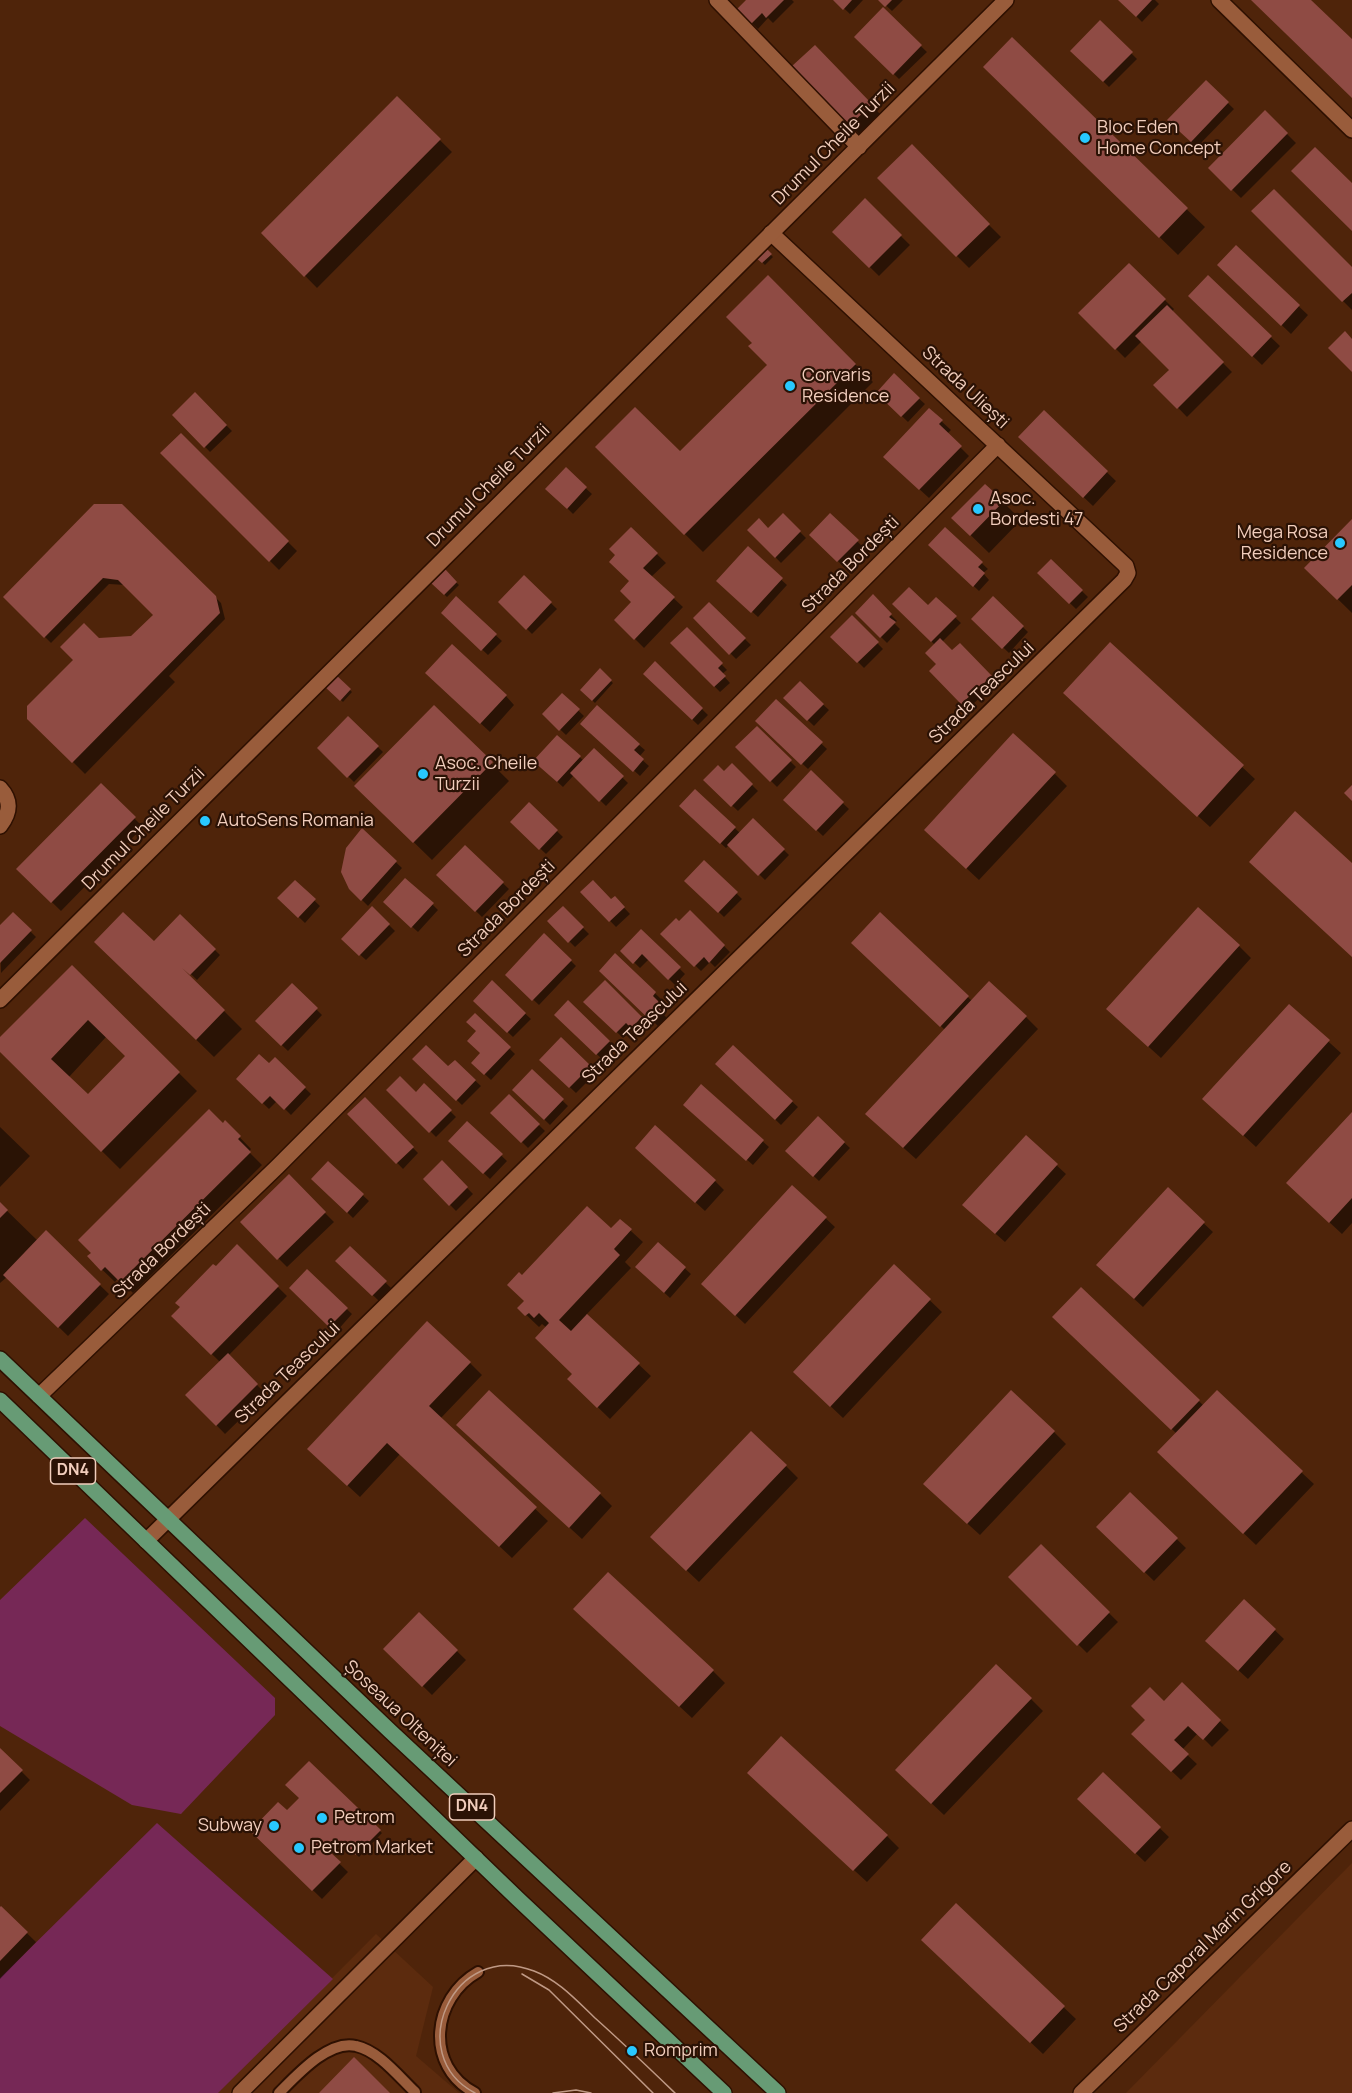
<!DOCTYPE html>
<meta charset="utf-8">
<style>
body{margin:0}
canvas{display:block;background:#4f240a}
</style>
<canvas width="1352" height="2093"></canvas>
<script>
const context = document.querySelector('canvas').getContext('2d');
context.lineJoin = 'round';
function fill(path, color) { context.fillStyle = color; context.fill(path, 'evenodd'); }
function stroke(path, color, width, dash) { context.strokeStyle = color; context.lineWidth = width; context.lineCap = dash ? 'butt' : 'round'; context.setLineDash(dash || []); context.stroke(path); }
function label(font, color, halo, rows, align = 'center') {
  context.font = font + ' Manrope,sans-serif'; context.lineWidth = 4.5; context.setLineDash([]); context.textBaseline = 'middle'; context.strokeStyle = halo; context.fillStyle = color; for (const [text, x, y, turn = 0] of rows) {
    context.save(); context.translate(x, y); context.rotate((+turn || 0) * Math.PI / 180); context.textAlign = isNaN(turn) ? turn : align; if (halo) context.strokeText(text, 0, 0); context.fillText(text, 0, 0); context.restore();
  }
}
const built = new Path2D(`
 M1352,1863V2093H1126Z
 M376,1934L433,1987L416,2056L459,2093H218Z`);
const green = new Path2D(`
 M85,1518L275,1698V1715L181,1814L132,1805L0,1726V1600Z
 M157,1823L333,1979L218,2093H0V1978Z`);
const shadow = new Path2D(`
 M748,0H792L794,2L773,23L768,18L758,29L738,10Z
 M835,0H863L850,14Z
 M880,0H903L892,11Z
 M1120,0H1155L1159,4L1142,22Z
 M883,10L927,52L899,79L856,37Z
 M1100,22L1137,59L1109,87L1072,51Z
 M1012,40L1205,227L1178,255L1003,85Z
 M815,47L880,114L859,134L794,66Z
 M1206,82L1234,109L1197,147L1169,120Z
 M397,98L452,152L317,288L263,233Z
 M1265,112L1296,143L1241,198L1210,168Z
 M911,147L1001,237L969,268L879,178Z
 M865,201L910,245L879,276L834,232Z
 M1271,229L1352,269V310Z
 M1236,247L1308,315L1291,334L1219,265Z
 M766,250L773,257L765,265L758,258Z
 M1129,265L1174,309L1172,312L1232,372L1187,417L1156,385L1171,370L1142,341L1125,358L1080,313Z
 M768,277L873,382L703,552L597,447L680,454L769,365L754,343Z
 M1208,277L1280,346L1262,365L1190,296Z
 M894,376L925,404L908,422L878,393Z
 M195,394L232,431L210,452L174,415Z
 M929,410L951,430L947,434L969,456L929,498L894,466Z
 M1044,412L1116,481L1093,506L1029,446Z
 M181,435L297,551L279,570L162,453Z
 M566,470L592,494L573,514L548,489Z
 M1003,502L1021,520L989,553L953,518Z
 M122,505L221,603L225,619L169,676L175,682L85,774L29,718L98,640L132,638L155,615L125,585L109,584L51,643L5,597Z
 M783,515L806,538L781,563L749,530H768Z
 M830,515L863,547L844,567L811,535Z
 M1352,521V613L1306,568Z
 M631,529L666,563L651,577L683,607L644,648L616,620L633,602L631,582L617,555Z
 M945,529L988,569L983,573L989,580L979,591L930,545Z
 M748,549L787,585L758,617L718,581Z
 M1051,561L1088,597L1076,609L1039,573Z
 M445,572L459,585L447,597L433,583Z
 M524,577L557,609L532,634L500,602Z
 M873,597L897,621L894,623L900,629L887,643L857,613Z
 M993,598L1028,632L1009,653L973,619Z
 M456,599L502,641L488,655L443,613Z
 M936,599L961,623L942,642L952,652L960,645L996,682L968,709L931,671L939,664L935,645L894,604L928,607Z
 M709,604L751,645L736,659L695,618Z
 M852,617L883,649L864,668L833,637Z
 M687,629L727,670L722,674L730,683L720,692L672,643Z
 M1110,644L1255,779L1210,827L1077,705Z
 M655,663L708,715L698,725L645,674Z
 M600,671L613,683L595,703L582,690Z
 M335,676L352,692L343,702L326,686Z
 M436,682L506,696L514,705L490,732Z
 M800,683L829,710L814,726L785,698Z
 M562,695L584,716L566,735L544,714Z
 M776,701L827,749L808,769L757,721Z
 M434,707L509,781L432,860L356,786Z
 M348,718L383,752L354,782L319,748Z
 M757,728L796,767L777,787L737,747Z
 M588,729L639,745L645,750L639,757L649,766L640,776Z
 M557,737L584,761L594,750L628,783L606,806L574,775L563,787L541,767Z
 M732,765L758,791L738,811L705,780L724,773Z
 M811,773L849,809L823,836L785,800Z
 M1055,774L1067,786L979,880L938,842Z
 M101,785L143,827L61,911L18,869Z
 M695,791L740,833L753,820L789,855L765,880L729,845L726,848L686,812Z
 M529,804L563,837L546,854L512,822Z
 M362,830L402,868L368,906L350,888Z
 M465,847L509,889L482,917L439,875Z
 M705,862L742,899L724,917L687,881Z
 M295,882L320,906L305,923L279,898Z
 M582,892L612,901L615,898L630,914L616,927Z
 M432,904L438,910L418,932L391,908Z
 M372,908L395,931L366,960L348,944Z
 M563,908L589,934L575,947L549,921Z
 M690,912L730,952L715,967L710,962L701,971L662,934L679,923Z
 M13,914L36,937L1,973L0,927Z
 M880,914L972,1001L1026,1017L1038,1029L916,1159L879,1126L945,1030L862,951Z
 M180,916L220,955L197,980L156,940Z
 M641,931L685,974L675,985L649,959L640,968L622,951Z
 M545,935L576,966L539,1005L507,975Z
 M1239,946L1251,958L1161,1058L1120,1021Z
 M615,955L661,999L657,1002L666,1011L663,1014L668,1019L660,1028L601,971Z
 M114,960L224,1011L242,1029L214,1057Z
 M72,967L197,1091L120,1169L0,1050V1039ZM106,1037L126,1056L89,1096L69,1077Z
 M605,982L646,1024L638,1032L633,1028L623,1038L586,1002Z
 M492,983L531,1019L513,1037L475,1001Z
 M292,985L322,1015L288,1051L257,1021Z
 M568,1002L615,1047L603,1060L556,1015Z
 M1289,1006L1341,1053L1256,1147L1217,1111Z
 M475,1015L515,1054L491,1080L473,1063L482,1053Z
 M561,1039L596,1073L576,1093L541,1060Z
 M733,1047L798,1107L781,1125L717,1064Z
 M275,1059L311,1094L291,1115L277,1101L269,1109L238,1079L269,1065Z
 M414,1059L448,1069L455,1062L481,1086L462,1105Z
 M532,1071L568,1106L550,1125L514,1090Z
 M424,1085L456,1117L436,1137L389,1090L416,1094Z
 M701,1086L769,1147L753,1165L690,1110Z
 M509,1096L545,1131L528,1148L493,1113Z
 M365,1099L418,1153L403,1169L350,1114Z
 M1352,1115V1223L1342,1234L1300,1195Z
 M818,1118L850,1148L819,1181L787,1151Z
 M225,1122L251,1149L249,1152L262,1165L133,1293L118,1278L115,1282L89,1257Z
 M467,1123L507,1161L490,1179L450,1141Z
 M0,1127L30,1156L0,1187Z
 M1026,1137L1066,1174L1005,1242L973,1214Z
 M646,1157L715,1181L724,1190L705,1211Z
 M442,1162L473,1194L456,1211L425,1179Z
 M328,1163L369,1201L353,1218L313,1179Z
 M289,1177L334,1222L287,1267L242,1222Z
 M792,1187L835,1227L745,1324L712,1293Z
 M1168,1190L1213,1232L1143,1307L1107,1274Z
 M0,1204L38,1241L46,1233L109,1294L68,1336L7,1277L0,1283Z
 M620,1221L643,1242L625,1262L631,1268L586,1315L651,1376L610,1419L581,1391L574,1374L547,1328L542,1324L539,1327L519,1308L525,1302L522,1277L611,1231Z
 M658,1244L691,1274L670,1298L643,1273Z
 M237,1247L287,1296L228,1356L266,1394L225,1434L187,1395L220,1362L173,1316Z
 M350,1248L391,1288L379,1301L337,1261Z
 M894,1266L942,1312L843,1418L807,1384Z
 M307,1271L352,1314L336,1332L291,1288Z
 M1081,1289L1204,1406L1301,1472L1314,1484L1256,1545L1171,1464L1177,1434L1055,1317Z
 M470,1363L482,1375L440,1419L548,1521L512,1558L400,1454L360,1497L321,1461Z
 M1054,1432L1066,1444L980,1535L937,1496Z
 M470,1437L600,1494L612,1506L582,1539Z
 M786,1466L798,1478L699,1582L664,1549Z
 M1130,1494L1186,1548L1154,1581L1098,1527Z
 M1041,1546L1118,1622L1087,1653L1010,1577Z
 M1244,1601L1284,1639L1248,1679L1216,1650Z
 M419,1614L466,1660L432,1695L385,1649Z
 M587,1621L713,1671L725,1683L692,1718Z
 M1182,1685L1229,1730L1212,1747L1198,1733L1182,1750L1197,1764L1181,1780L1133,1734Z
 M1031,1699L1043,1711L944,1815L909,1782Z
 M0,1750L30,1780L0,1811Z
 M309,1763L382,1833L359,1857L344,1842L333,1853L310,1831L308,1833L348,1872L322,1899L252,1831L287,1813L301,1798Z
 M1103,1774L1169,1837L1145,1862L1088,1808Z
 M761,1785L887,1836L899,1848L867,1882Z
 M956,1905L1076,2019L1043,2054L935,1952Z
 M1,1908L36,1942L0,1979V1909Z`);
const building = new Path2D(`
 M746,0H784L766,18L762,13L751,24L736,10Z
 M833,0H852L843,10Z
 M878,0H892L885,7Z
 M1118,0H1152L1136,17Z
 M1251,0H1311L1352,39V98Z
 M883,7L922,45L893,75L854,37Z
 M1100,20L1133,52L1103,82L1070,51Z
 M1012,37L1188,208L1159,238L983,67Z
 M815,45L872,104L849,126L792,66Z
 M1206,80L1229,102L1191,142L1167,120Z
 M397,96L441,139L304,277L261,233Z
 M1265,110L1288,133L1231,191L1208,168Z
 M912,144L990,224L956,257L877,178Z
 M1315,147L1352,183V231L1291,171Z
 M1274,189L1352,267V293L1342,302L1251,211Z
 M865,198L902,235L869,268L832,232Z
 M1236,245L1300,305L1281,326L1217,265Z
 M766,248L772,254L762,263L756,258Z
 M1129,263L1166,299L1115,350L1078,313Z
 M768,275L856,364L684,535L595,447L635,407L680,451L767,365L748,346L752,343L726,317Z
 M1208,275L1272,336L1252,357L1188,296Z
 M1167,305L1224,362L1177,409L1153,385L1169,370L1135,336Z
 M1345,331L1352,339V372L1328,348Z
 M894,373L920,398L901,417L876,393Z
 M195,392L227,425L204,448L172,415Z
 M929,408L943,420L939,424L962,446L919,490L883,457Z
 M1044,410L1108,471L1083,498L1018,437Z
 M181,433L289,541L269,562L160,453Z
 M566,467L587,487L567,509L545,489Z
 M985,484L1004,501L970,536L951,518Z
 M94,504H122L216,596L220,613L72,763L27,719V706L73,660L60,647L84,623L99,638L131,636L153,615L118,580L103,578L44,638L3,597Z
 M783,513L801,531L775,558L747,530L759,518L768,528Z
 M830,513L859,540L837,562L809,535Z
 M1352,519V585L1337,600L1304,568Z
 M631,527L658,553L643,568L675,597L634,640L614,620L631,602L620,591L629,581L609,562L615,555L609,549Z
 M945,527L983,562L978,567L985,573L973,587L928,545Z
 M748,546L783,578L751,613L716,581Z
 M1051,559L1083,590L1069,604L1037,573Z
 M445,569L457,582L444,595L431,583Z
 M524,575L552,602L526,630L498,602Z
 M909,587L928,605L936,597L957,616L931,642L892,604Z
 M873,594L892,614L889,617L896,622L880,638L855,613Z
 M456,596L497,634L481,651L441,613Z
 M993,596L1024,626L1002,649L971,619Z
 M709,602L746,638L729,655L693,618Z
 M852,615L879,642L857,663L830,637Z
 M687,627L723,663L718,668L726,676L714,687L670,643Z
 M940,638L952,650L960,643L992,676L961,704L929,671L936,664L925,653Z
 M1110,642L1244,765L1197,817L1063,693Z
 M452,644L507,695L480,724L425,673Z
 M655,661L703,708L692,720L643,674Z
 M600,668L612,680L592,701L580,690Z
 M335,674L351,689L340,701L324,686Z
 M800,681L824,704L807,721L783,698Z
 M562,693L580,709L559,731L542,714Z
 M776,699L823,742L801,765L755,721Z
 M434,705L493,762L413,843L354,786Z
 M597,705L640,744L634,750L644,759L633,772L580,724Z
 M348,716L379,746L347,778L317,748Z
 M757,726L792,760L770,782L735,747Z
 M1013,733L1056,772L966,869L924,830Z
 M557,735L581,756L557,782L533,761Z
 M594,748L624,776L599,802L570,773Z
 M732,763L753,784L731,807L703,780L718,765L724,771Z
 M811,770L844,802L816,831L783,800Z
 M101,783L136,817L51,903L16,869Z
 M1352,785V801L1344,793Z
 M695,789L736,827L720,844L679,806Z
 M529,802L558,830L539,850L510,822Z
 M1295,811L1352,863V957L1249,862Z
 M753,818L785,849L758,876L727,845Z
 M362,828L397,861L361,901L349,889L341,872L346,848Z
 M465,845L504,882L475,912L436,875Z
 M704,860L738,892L718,913L684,881Z
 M405,878L434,903L411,928L383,902Z
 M295,880L316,899L298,918L277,898Z
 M593,880L611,899L615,896L625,907L609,922L580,892Z
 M372,906L390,924L359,956L341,939Z
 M563,906L584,927L568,943L547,921Z
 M1198,907L1240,945L1148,1047L1106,1009Z
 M690,910L725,945L709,963L704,957L694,967L660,934L676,918L679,921Z
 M13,912L32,930L0,963V925Z
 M123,912L154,941L180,914L216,949L190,975L182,968L225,1010L196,1040L94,942Z
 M880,912L969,996L940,1027L851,943Z
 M641,929L681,967L668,980L642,954L633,964L620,951Z
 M544,933L572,960L532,1001L505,975Z
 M615,953L656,992L653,996L661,1004L658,1007L663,1012L653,1023L599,971Z
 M72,965L180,1072L101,1152L0,1052V1037ZM88,1020L125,1056L88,1094L51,1059Z
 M492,980L526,1013L507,1033L473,1001Z
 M605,980L642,1017L631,1028L626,1023L616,1033L583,1002Z
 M989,981L1027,1016L903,1148L865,1114Z
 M292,983L318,1008L281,1046L255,1021Z
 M568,1000L610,1041L596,1055L554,1015Z
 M1289,1004L1330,1040L1243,1136L1202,1099Z
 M475,1013L511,1047L484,1075L471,1063L480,1053L467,1041L476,1031L466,1022Z
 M561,1037L591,1066L569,1088L539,1060Z
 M426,1045L448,1066L455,1060L476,1080L456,1101L412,1059Z
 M733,1045L793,1101L775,1120L715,1064Z
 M259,1054L269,1063L275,1057L306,1087L284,1110L270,1096L262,1104L236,1079Z
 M532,1069L564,1099L544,1120L512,1090Z
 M400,1076L416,1092L424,1083L452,1110L429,1133L386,1090Z
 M701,1084L764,1140L746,1161L683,1105Z
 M509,1094L540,1124L521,1143L490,1113Z
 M365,1097L414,1147L396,1164L347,1114Z
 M209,1109L223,1123L225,1120L241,1136L238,1139L251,1152L120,1282L105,1267L101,1271L87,1256L91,1253L78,1240Z
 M1352,1112V1198L1329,1223L1286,1183Z
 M818,1116L845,1142L813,1177L785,1151Z
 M467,1121L503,1154L483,1174L448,1141Z
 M655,1125L716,1180L695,1203L635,1148Z
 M1026,1135L1058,1164L995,1234L962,1205Z
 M442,1160L468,1187L449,1206L423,1179Z
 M328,1161L364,1194L347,1213L311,1179Z
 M289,1174L326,1212L277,1260L240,1222Z
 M792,1185L827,1217L735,1316L701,1284Z
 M1168,1187L1205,1222L1134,1299L1096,1265Z
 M0,1202L8,1210L0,1218Z
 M587,1206L611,1228L620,1219L632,1229L614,1249L620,1255L559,1320L571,1331L587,1314L640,1363L597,1408L567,1379L572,1374L535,1338L549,1323L539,1313L534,1318L529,1313L525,1316L517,1308L524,1301L507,1285L519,1272L522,1275Z
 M46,1230L101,1284L58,1328L3,1275Z
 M658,1242L686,1267L664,1293L635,1267Z
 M237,1244L279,1286L211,1355L171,1316L180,1307L175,1303L213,1264L216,1266Z
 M350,1246L387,1281L372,1296L335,1261Z
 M894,1264L931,1299L830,1407L793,1372Z
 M307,1269L348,1308L329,1327L289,1288Z
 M1081,1287L1200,1400L1171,1430L1052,1317Z
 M427,1321L471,1362L429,1406L537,1507L499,1547L387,1443L347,1486L307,1449Z
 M228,1353L258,1384L216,1426L185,1395Z
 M489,1390L601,1493L569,1528L456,1425Z
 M1011,1390L1055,1431L967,1524L923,1484Z
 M1217,1390L1303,1471L1243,1534L1157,1452Z
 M751,1431L787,1465L686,1571L650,1537Z
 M1130,1492L1178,1538L1144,1573L1096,1527Z
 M1041,1544L1110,1612L1077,1646L1008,1577Z
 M608,1572L714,1670L679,1707L573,1609Z
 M1244,1599L1276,1629L1238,1671L1205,1641Z
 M419,1612L458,1650L422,1687L383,1649Z
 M996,1664L1032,1698L931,1804L895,1770Z
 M1182,1682L1221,1720L1203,1740L1188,1726L1174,1740L1189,1754L1171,1772L1131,1734L1145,1720L1131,1706L1150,1687L1164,1701Z
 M781,1736L888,1835L853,1871L747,1773Z
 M0,1748L23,1770L0,1793Z
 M309,1761L381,1830L356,1855L341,1841L330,1852L341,1862L312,1891L250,1831L278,1802L287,1810L299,1798L285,1785Z
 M1103,1772L1161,1827L1135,1854L1077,1799Z
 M956,1903L1065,2006L1030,2043L921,1940Z
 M1,1906L28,1932L0,1961V1907Z
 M354,2057L390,2093H319Z`);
const service = new Path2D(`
 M279,2093C296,2076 329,2039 356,2046C379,2051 399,2077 415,2092
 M475,2093C424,2066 432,1998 478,1972`);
const pedestrian = new Path2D(`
 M0,788C12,801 10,813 0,826`);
const minor = new Path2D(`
 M1219,0L1352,130
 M39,1396L277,1167L998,445
 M146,1541L1124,580L1128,573L1126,566L771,233
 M240,2093L476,1858
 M1081,2093L1352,1829`);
const tertiary = new Path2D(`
 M717,0L859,147
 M0,1000L1006,0`);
const primary = new Path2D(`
 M0,1359L390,1731L778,2093
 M0,1400L518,1899L724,2093`);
const tram = new Path2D(`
 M522,1974L549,1990L653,2093
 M475,2093C402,2055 454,1939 534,1971C558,1980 576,2000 595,2018C622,2042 649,2068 675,2093
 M553,2093L576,2090L591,2093`);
const markers = [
 [1085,138,6,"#28c8ff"],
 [790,386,6,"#28c8ff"],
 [978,509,6,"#28c8ff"],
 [1340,543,6,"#28c8ff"],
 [423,774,6,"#28c8ff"],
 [205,821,6,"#28c8ff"],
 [322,1818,6,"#28c8ff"],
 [274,1826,6,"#28c8ff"],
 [299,1848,6,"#28c8ff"],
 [632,2051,6,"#28c8ff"]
];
const shields = [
 [73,1471,45],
 [472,1807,45]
];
const shieldNames = [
 ["DN4",73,1471],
 ["DN4",472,1807]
];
const poiNames = [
 ["Bloc Eden",1097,128],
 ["Home Concept",1097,149],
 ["Corvaris",802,376],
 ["Residence",802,397],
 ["Asoc.",990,499],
 ["Bordesti 47",990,520],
 ["Mega Rosa",1328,533,"right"],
 ["Residence",1328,554,"right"],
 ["Asoc. Cheile",435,764],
 ["Turzii",435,785],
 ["AutoSens Romania",217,821],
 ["Petrom",334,1818],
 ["Subway",262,1826,"right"],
 ["Petrom Market",311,1848],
 ["Romprim",644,2051]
];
const streetNames = [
 ["Drumul Cheile Turzii",834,144,-45],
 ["Strada Uliești",965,388,43],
 ["Drumul Cheile Turzii",489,486,-45],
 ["Strada Bordești",851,565,-45],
 ["Strada Teascului",982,693,-44],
 ["Drumul Cheile Turzii",144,829,-45],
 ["Strada Bordești",507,909,-45],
 ["Strada Teascului",635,1033,-44],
 ["Strada Bordești",162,1251,-44],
 ["Strada Teascului",288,1373,-44],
 ["Șoseaua Olteniței",400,1714,43],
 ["Strada Caporal Marin Grigore",1203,1947,-44]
];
fill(built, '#5c2b0e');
fill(green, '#762856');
fill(shadow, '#0007');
fill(building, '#8f4b44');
stroke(service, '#2e1001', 14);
stroke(pedestrian, '#2e1001', 18);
stroke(minor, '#2e1001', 18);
stroke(tertiary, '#2e1001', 18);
stroke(primary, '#2e1001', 18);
stroke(service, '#995c3b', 10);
stroke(pedestrian, '#995c3b', 15);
stroke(minor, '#995c3b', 15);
stroke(tertiary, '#995c3b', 15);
stroke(primary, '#679b75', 15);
stroke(tram, '#bf9985', 1.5);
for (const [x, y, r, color] of markers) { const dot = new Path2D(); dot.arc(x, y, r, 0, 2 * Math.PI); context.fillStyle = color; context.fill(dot); stroke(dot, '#2b1205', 2); }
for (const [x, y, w] of shields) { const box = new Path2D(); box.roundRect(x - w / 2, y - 13, w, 26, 4.5); context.fillStyle = '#2b1205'; context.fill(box); stroke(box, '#f1cdbc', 1.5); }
label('bold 16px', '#f1cdbc', null, shieldNames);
label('18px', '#f1cdbc', '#2b1205', poiNames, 'left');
label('18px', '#f1cdbc', '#2b1205', streetNames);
</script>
